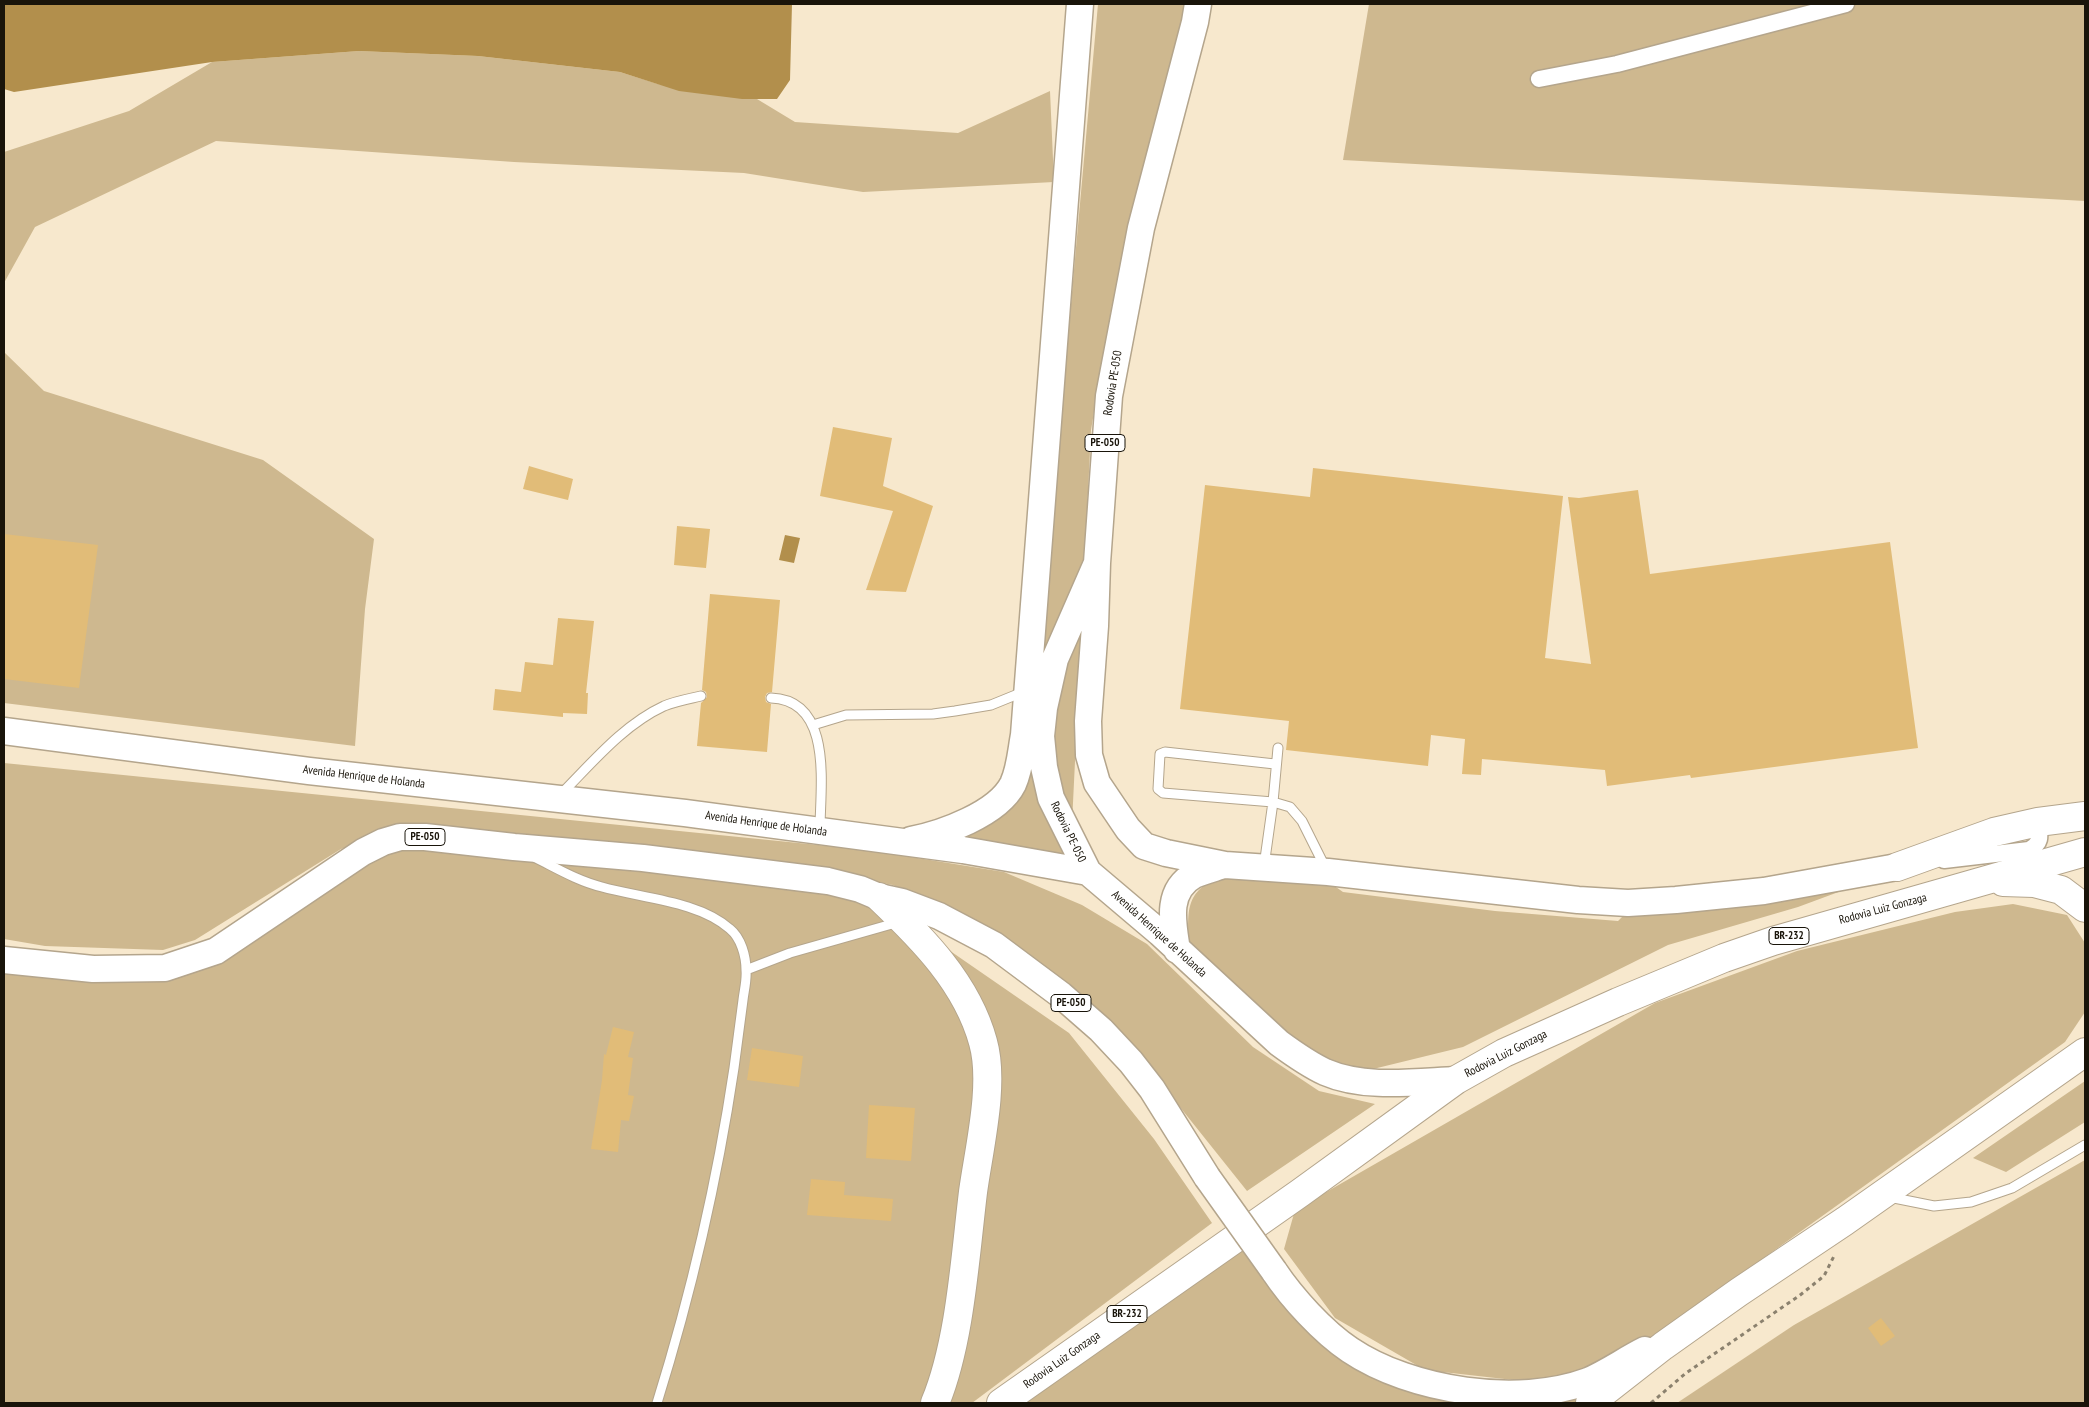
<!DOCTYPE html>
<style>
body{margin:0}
#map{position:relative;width:2089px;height:1407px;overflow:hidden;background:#f7e8cd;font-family:"PT Sans Narrow",sans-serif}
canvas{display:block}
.frame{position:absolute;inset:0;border:5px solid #19140a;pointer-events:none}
</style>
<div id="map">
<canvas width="2089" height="1407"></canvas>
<div class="frame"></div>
</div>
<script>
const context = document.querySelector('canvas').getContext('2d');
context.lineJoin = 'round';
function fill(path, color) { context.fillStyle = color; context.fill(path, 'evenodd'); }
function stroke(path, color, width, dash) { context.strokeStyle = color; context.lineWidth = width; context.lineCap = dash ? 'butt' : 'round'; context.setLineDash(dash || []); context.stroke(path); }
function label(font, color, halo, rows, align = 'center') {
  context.font = font + ' "PT Sans Narrow",sans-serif'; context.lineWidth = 5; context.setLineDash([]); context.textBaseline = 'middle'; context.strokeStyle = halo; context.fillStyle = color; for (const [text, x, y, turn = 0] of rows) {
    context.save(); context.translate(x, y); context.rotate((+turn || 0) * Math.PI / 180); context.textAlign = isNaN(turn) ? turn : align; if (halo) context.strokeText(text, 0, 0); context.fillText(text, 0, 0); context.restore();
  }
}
const green = new Path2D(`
 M1098,4H1185L1112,305L1091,430L1071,844L1081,860L949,839L1030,758Z
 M1369,4H2085V201L1343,160Z
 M359,51L478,56L620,72L658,84L757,99L795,122L958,133L1050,91L1054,182L863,192L744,173L514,162L216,141L35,227L4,283V152L129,111L212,62Z
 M4,352L44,391L263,460L374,539L365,609L355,746L4,703Z
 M4,763L868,850L1004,872L1082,905L1147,944L1253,1047L1319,1091L1375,1104L1247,1191L1116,1027L1004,937L893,885L790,865L394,832L341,849L195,940L163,950L45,946L4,939Z
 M383,842L879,897L924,941L988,1069L935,1403H4V960L165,968Z
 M1224,875L1323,878L1343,892L1495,911L1618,921L1629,910L1852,887L1798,907L1668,945L1463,1047L1369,1070L1340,1068L1317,1058L1189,950C1188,911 1183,891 1224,875Z
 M2013,904L2067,915L2085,943V1012L2065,1042L1620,1361L1531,1382L1425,1370L1335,1318L1284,1249L1295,1210L1655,1003L1797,951L1955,912Z
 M943,946L1069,1033L1154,1139L1212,1223L972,1403H945L995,1050L982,1001Z
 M2085,1081V1122L2006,1172L1973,1158Z
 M2085,1160V1403H1677L1794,1325Z
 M1234,1239L1327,1331L1400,1374L1562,1388L1596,1403H1013Z`);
const water = new Path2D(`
 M4,4H792L790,80L777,99H742L679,91L620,72L478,56L359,51L212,62L14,92L4,89Z
 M785,535L800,538L794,563L779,560Z`);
const building = new Path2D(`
 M833,427L892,438L883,486L933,506L906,592L866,590L893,511L820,496Z
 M529,466L573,479L568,500L523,489Z
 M1313,468L1563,496L1545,658L1591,664L1568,497L1579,498L1638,490L1650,574L1890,542L1918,748L1691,778L1690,775L1607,786L1605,770L1482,759L1481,775L1462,774L1465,739L1431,735L1428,766L1286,750L1289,721L1180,709L1205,485L1310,497Z
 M677,526L710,529L706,568L674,565Z
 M4,534L98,545L79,688L4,679Z
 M710,594L780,600L772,692L767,693L765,697L766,702L771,704L767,752L697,746L701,703L707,697L706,692L702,690Z
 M558,618L594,621L586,693H588L587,714L563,713V717L493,710L495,689L521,692L525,662L553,665Z
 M613,1027L634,1032L628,1057L633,1058L628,1095L634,1096L629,1121L621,1120L618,1152L591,1149L602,1080L604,1054L606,1055Z
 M752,1048L803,1056L799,1087L747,1080Z
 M869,1105L915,1108L911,1161L866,1158Z
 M811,1179L845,1182L844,1195L893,1199L891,1221L807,1215Z
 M1881,1318L1895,1336L1881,1346L1868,1328Z`);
const path = new Path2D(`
 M1651,1403L1686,1373L1799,1296L1824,1276L1834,1256`);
const service = new Path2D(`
 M771,698C834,700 820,788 820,829
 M813,725L846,715L933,714L955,711L991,705L1023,692
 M1278,748L1273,802L1290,807L1302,821L1325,867
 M561,794C592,763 623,725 664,706C676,701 688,699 701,696
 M536,858C558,869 578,881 602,887C641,898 699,901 730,929C741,938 746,956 746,970C747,980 744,991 743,1000C740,1023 737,1045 734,1068C717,1182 691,1294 657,1403
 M1264,866L1273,802L1163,793L1158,789L1160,754L1165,752L1275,764
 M746,970L790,953L899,922
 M1889,1197L1934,1206L1971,1202L2012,1188L2085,1145`);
const minor = new Path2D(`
 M1539,79L1617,64L1846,4
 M1944,860L2029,850C2042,843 2040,836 2038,822`);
const primary = new Path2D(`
 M1097,563L1095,626L1088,721L1089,755L1097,783L1128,829L1144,846L1166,853L1225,865L1328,872L1578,900L1628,903L1676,900L1764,891L1897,867
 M4,731L309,771L685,813L963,850L1088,872L1160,933L1279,1043C1294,1054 1308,1064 1325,1072C1364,1089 1414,1082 1456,1080
 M911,840C942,834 998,814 1013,784C1020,769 1021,751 1024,735L1080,4
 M1088,872L1051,798L1044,767L1041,736L1044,708L1055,659L1097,563L1109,396L1141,228L1195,22L1198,4
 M1177,950C1173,924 1165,891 1194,875C1203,871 1215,868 1224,865
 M4,960L93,969L165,968L216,951L363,852L383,842L400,837H425L514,847L643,858L828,881L860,889L879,897L902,902L939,916L994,945L1061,995L1101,1030L1131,1062L1152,1089L1207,1177
 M1274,1271C1292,1298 1323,1332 1350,1350C1411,1391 1518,1407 1588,1381C1607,1373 1625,1360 1645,1350`);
const trunk = new Path2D(`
 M1897,867L1994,832L2038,822L2085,816
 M2003,882L2034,883L2061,890L2085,908
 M879,897C922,938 967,983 983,1042C995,1084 979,1148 973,1192C965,1258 960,1343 935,1403
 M1001,1403L1300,1193L1456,1080L1504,1053L1618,1002L1724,958L1773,941L2085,852
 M1590,1403L1663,1346L1739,1292L1845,1221L2085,1052`);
const primaryBridge = new Path2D(`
 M1207,1177L1274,1271`);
const shields = [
 [1105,443,40],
 [425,837,40],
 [1789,936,40],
 [1071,1003,40],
 [1127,1314,40]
];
const shieldNames = [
 ["PE-050",1105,443],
 ["PE-050",425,837],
 ["BR-232",1789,936],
 ["PE-050",1071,1003],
 ["BR-232",1127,1314]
];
const streetNames = [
 ["Rodovia PE-050",1113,383,-81],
 ["Avenida Henrique de Holanda",364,777,7],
 ["Avenida Henrique de Holanda",766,824,8],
 ["Rodovia PE-050",1068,832,64],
 ["Rodovia Luiz Gonzaga",1883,909,-15],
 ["Avenida Henrique de Holanda",1159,934,42],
 ["Rodovia Luiz Gonzaga",1506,1054,-27],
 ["Rodovia Luiz Gonzaga",1062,1360,-35]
];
fill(green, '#ceb88f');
fill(water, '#b28f4c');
fill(building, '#e1bc78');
stroke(service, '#b4a58c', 11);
stroke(minor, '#b4a58c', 19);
stroke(primary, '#b4a58c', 29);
stroke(trunk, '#b4a58c', 30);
stroke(path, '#8b816e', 3, [4, 4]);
stroke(service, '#fff', 9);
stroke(minor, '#fff', 16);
stroke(primary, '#fff', 26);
stroke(trunk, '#fff', 28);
stroke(primaryBridge, '#b4a58c', 29, []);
stroke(primaryBridge, '#fff', 26);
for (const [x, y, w] of shields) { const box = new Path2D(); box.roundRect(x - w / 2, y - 8.5, w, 17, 4); context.fillStyle = '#fff'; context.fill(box); stroke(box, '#19140a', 1); }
label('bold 11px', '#19140a', null, shieldNames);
label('12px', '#19140a', '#fff', streetNames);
</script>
